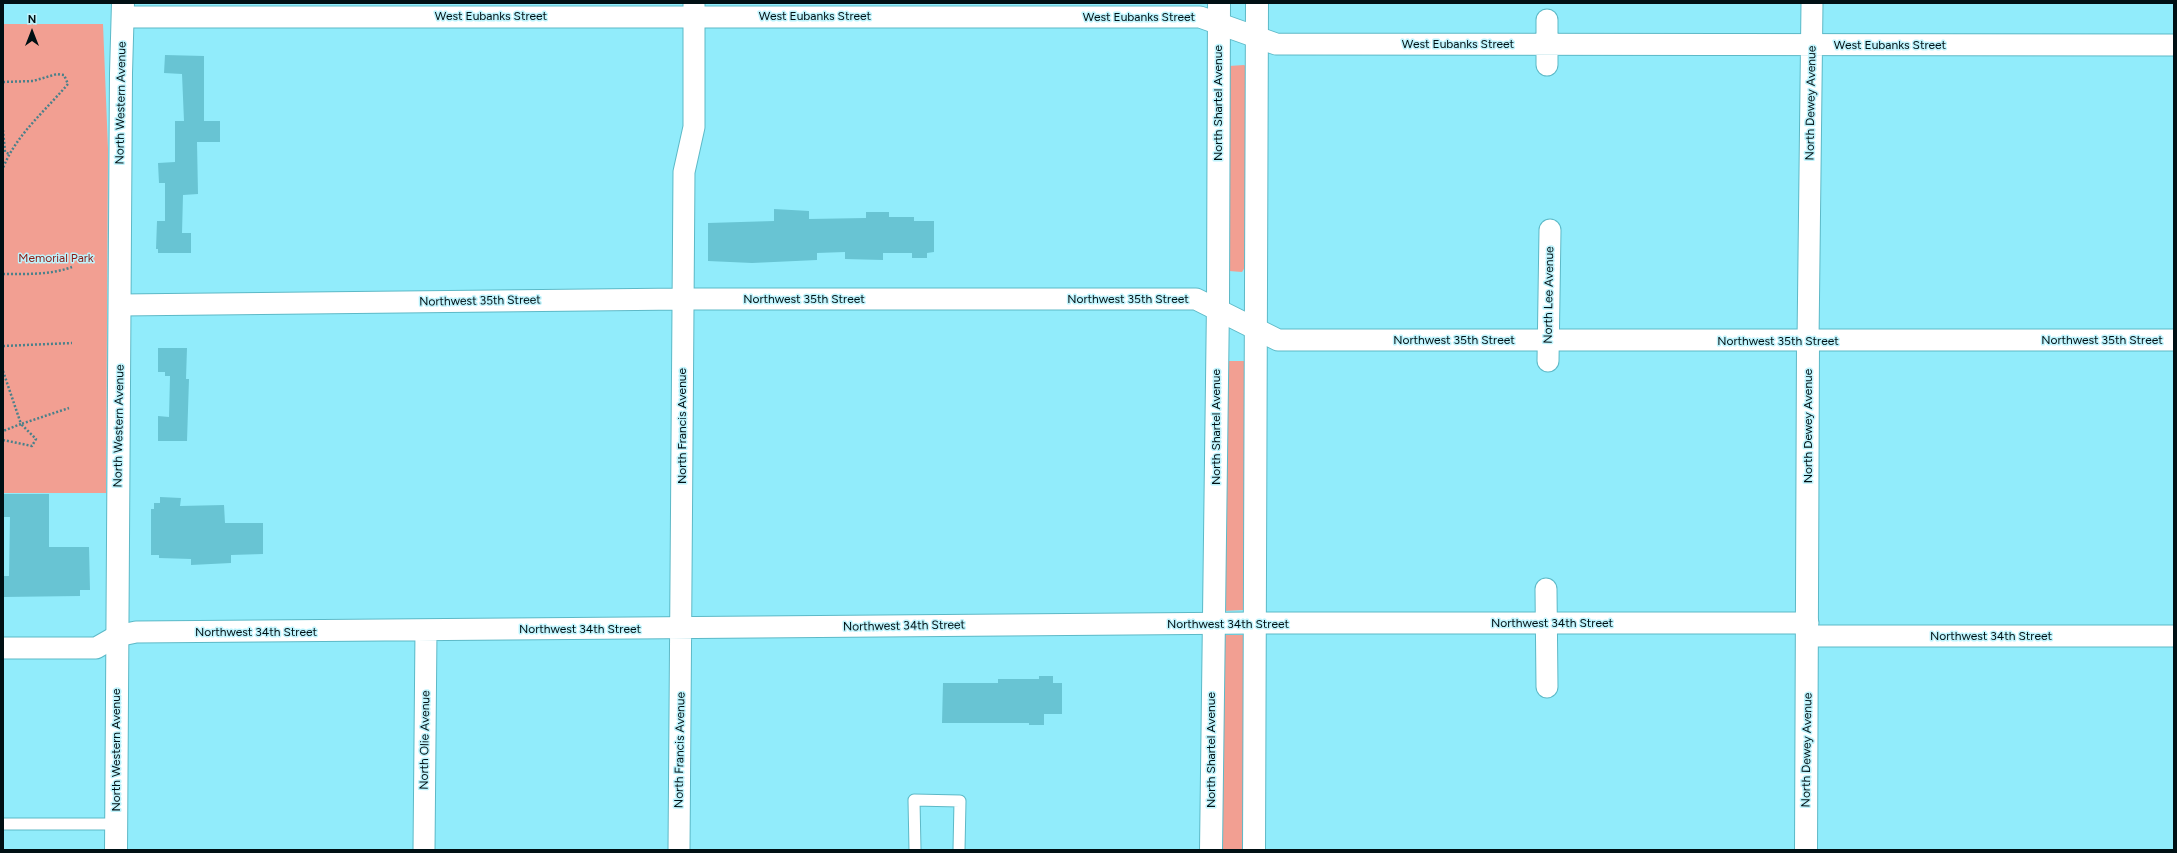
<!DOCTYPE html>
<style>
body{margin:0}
#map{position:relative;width:2177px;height:853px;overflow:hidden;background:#91ecfb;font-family:Figtree,sans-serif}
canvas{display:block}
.frame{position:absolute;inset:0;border:4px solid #001014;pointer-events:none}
.north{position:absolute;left:12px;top:12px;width:40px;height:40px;-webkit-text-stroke:3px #bff3fc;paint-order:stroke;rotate:0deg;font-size:11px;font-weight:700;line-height:16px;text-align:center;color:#001014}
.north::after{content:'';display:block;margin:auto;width:14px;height:18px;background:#001014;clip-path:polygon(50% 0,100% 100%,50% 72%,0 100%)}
</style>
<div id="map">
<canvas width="2177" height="853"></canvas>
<div class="frame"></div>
<div class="north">N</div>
</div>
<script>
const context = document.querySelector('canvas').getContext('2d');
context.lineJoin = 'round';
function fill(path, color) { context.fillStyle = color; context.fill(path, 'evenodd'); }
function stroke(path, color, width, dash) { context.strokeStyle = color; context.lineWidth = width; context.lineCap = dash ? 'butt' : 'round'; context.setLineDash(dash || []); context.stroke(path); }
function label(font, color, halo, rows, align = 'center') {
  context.font = font + ' Figtree,sans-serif'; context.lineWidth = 3; context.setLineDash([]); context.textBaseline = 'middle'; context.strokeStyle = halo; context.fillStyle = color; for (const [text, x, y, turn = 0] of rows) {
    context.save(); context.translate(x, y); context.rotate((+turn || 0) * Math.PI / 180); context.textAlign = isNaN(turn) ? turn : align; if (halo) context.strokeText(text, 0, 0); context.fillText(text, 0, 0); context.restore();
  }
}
const green = new Path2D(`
 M3,24H103L108,149L106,493H3Z
 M1244,65L1247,67V264L1242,272L1229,271V66Z
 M1228,361H1244L1247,364L1245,610L1223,611L1225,364Z
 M1222,635H1246L1245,850H1220Z`);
const building = new Path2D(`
 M165,55L204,56V121H220V142H197L198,194L183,195L182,233H191V253H158V249H156L157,221H165V183H159L158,163L175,162V121H184L182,74L164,73Z
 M774,209L809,211V219L866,218V212H889V217H914V221H934V252L927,253V258H912V253H883V260L845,259V252L817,253V260L752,263L708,261V223L774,221Z
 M158,348H187L186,379H189L187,441H158V416L169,417L170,376H165V372H158Z
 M3,494H49V547H89L90,590H80V596L3,597V576H9L10,517H3Z
 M160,497L181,498L180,506L224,505L225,523H263V554L231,555V563L191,565V559L159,558V555H151V509H154V503H160Z
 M1039,676H1053V683H1062V714H1044V725H1029V723H942L943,683H998V679H1039Z`);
const path = new Path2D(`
 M3,82L33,81L57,74L64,75L68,84C45,111 16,135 3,168
 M3,130L5,152L9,154
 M3,274C27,274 50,275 72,267
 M3,346L72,343
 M3,371L21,424L3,431
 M3,440L32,446L36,439L21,424L69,408`);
const service = new Path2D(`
 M3,824H116
 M915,850L914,800L960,801L959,850`);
const minor = new Path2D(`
 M123,17H1200L1276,44L2174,45
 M1547,20V65
 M121,305L682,299H1196L1278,340H2174
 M1808,341L1812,3
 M1548,361L1550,230
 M1546,589L1547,687
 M1808,636H2174
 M3,648H96L117,636L136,632L1254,623H1808
 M424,850L426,630
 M679,850L684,172L694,127V3`);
const tertiary = new Path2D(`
 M116,850L121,73L123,3
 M1211,850L1218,303L1219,3
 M1254,850L1257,3
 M1806,850L1808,341`);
const streetNames = [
 ["West Eubanks Street",491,16],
 ["West Eubanks Street",815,16],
 ["West Eubanks Street",1139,17],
 ["West Eubanks Street",1458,44],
 ["West Eubanks Street",1890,45],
 ["North Western Avenue",121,103,-89],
 ["North Shartel Avenue",1218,103,-90],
 ["North Dewey Avenue",1811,103,-89],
 ["North Lee Avenue",1549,295,-89],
 ["Northwest 35th Street",804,299],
 ["Northwest 35th Street",1128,299],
 ["Northwest 35th Street",480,301,-1],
 ["Northwest 35th Street",1454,340],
 ["Northwest 35th Street",2102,340],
 ["Northwest 35th Street",1778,341],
 ["North Western Avenue",119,426,-89],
 ["North Francis Avenue",682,426,-90],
 ["North Dewey Avenue",1808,426,-90],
 ["North Shartel Avenue",1216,427,-90],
 ["Northwest 34th Street",1552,623],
 ["Northwest 34th Street",1228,624],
 ["Northwest 34th Street",904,626,-1],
 ["Northwest 34th Street",580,629],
 ["Northwest 34th Street",256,632],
 ["Northwest 34th Street",1991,636],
 ["North Olie Avenue",425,740,-89],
 ["North Western Avenue",116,750,-90],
 ["North Francis Avenue",680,750,-89],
 ["North Shartel Avenue",1211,750,-90],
 ["North Dewey Avenue",1807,750,-89]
];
const parkNames = [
 ["Memorial Park",56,258]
];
fill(green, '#f29f92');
fill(building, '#68c4d3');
stroke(service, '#5db9c7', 13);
stroke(minor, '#5db9c7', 23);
stroke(tertiary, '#5db9c7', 24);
stroke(path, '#4a808a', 2.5, [2, 2]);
stroke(service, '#fff', 11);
stroke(minor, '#fff', 21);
stroke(tertiary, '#fff', 22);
label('12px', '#001014', '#bff3fc', streetNames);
label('12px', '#8c1a12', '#bff3fc', parkNames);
</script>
